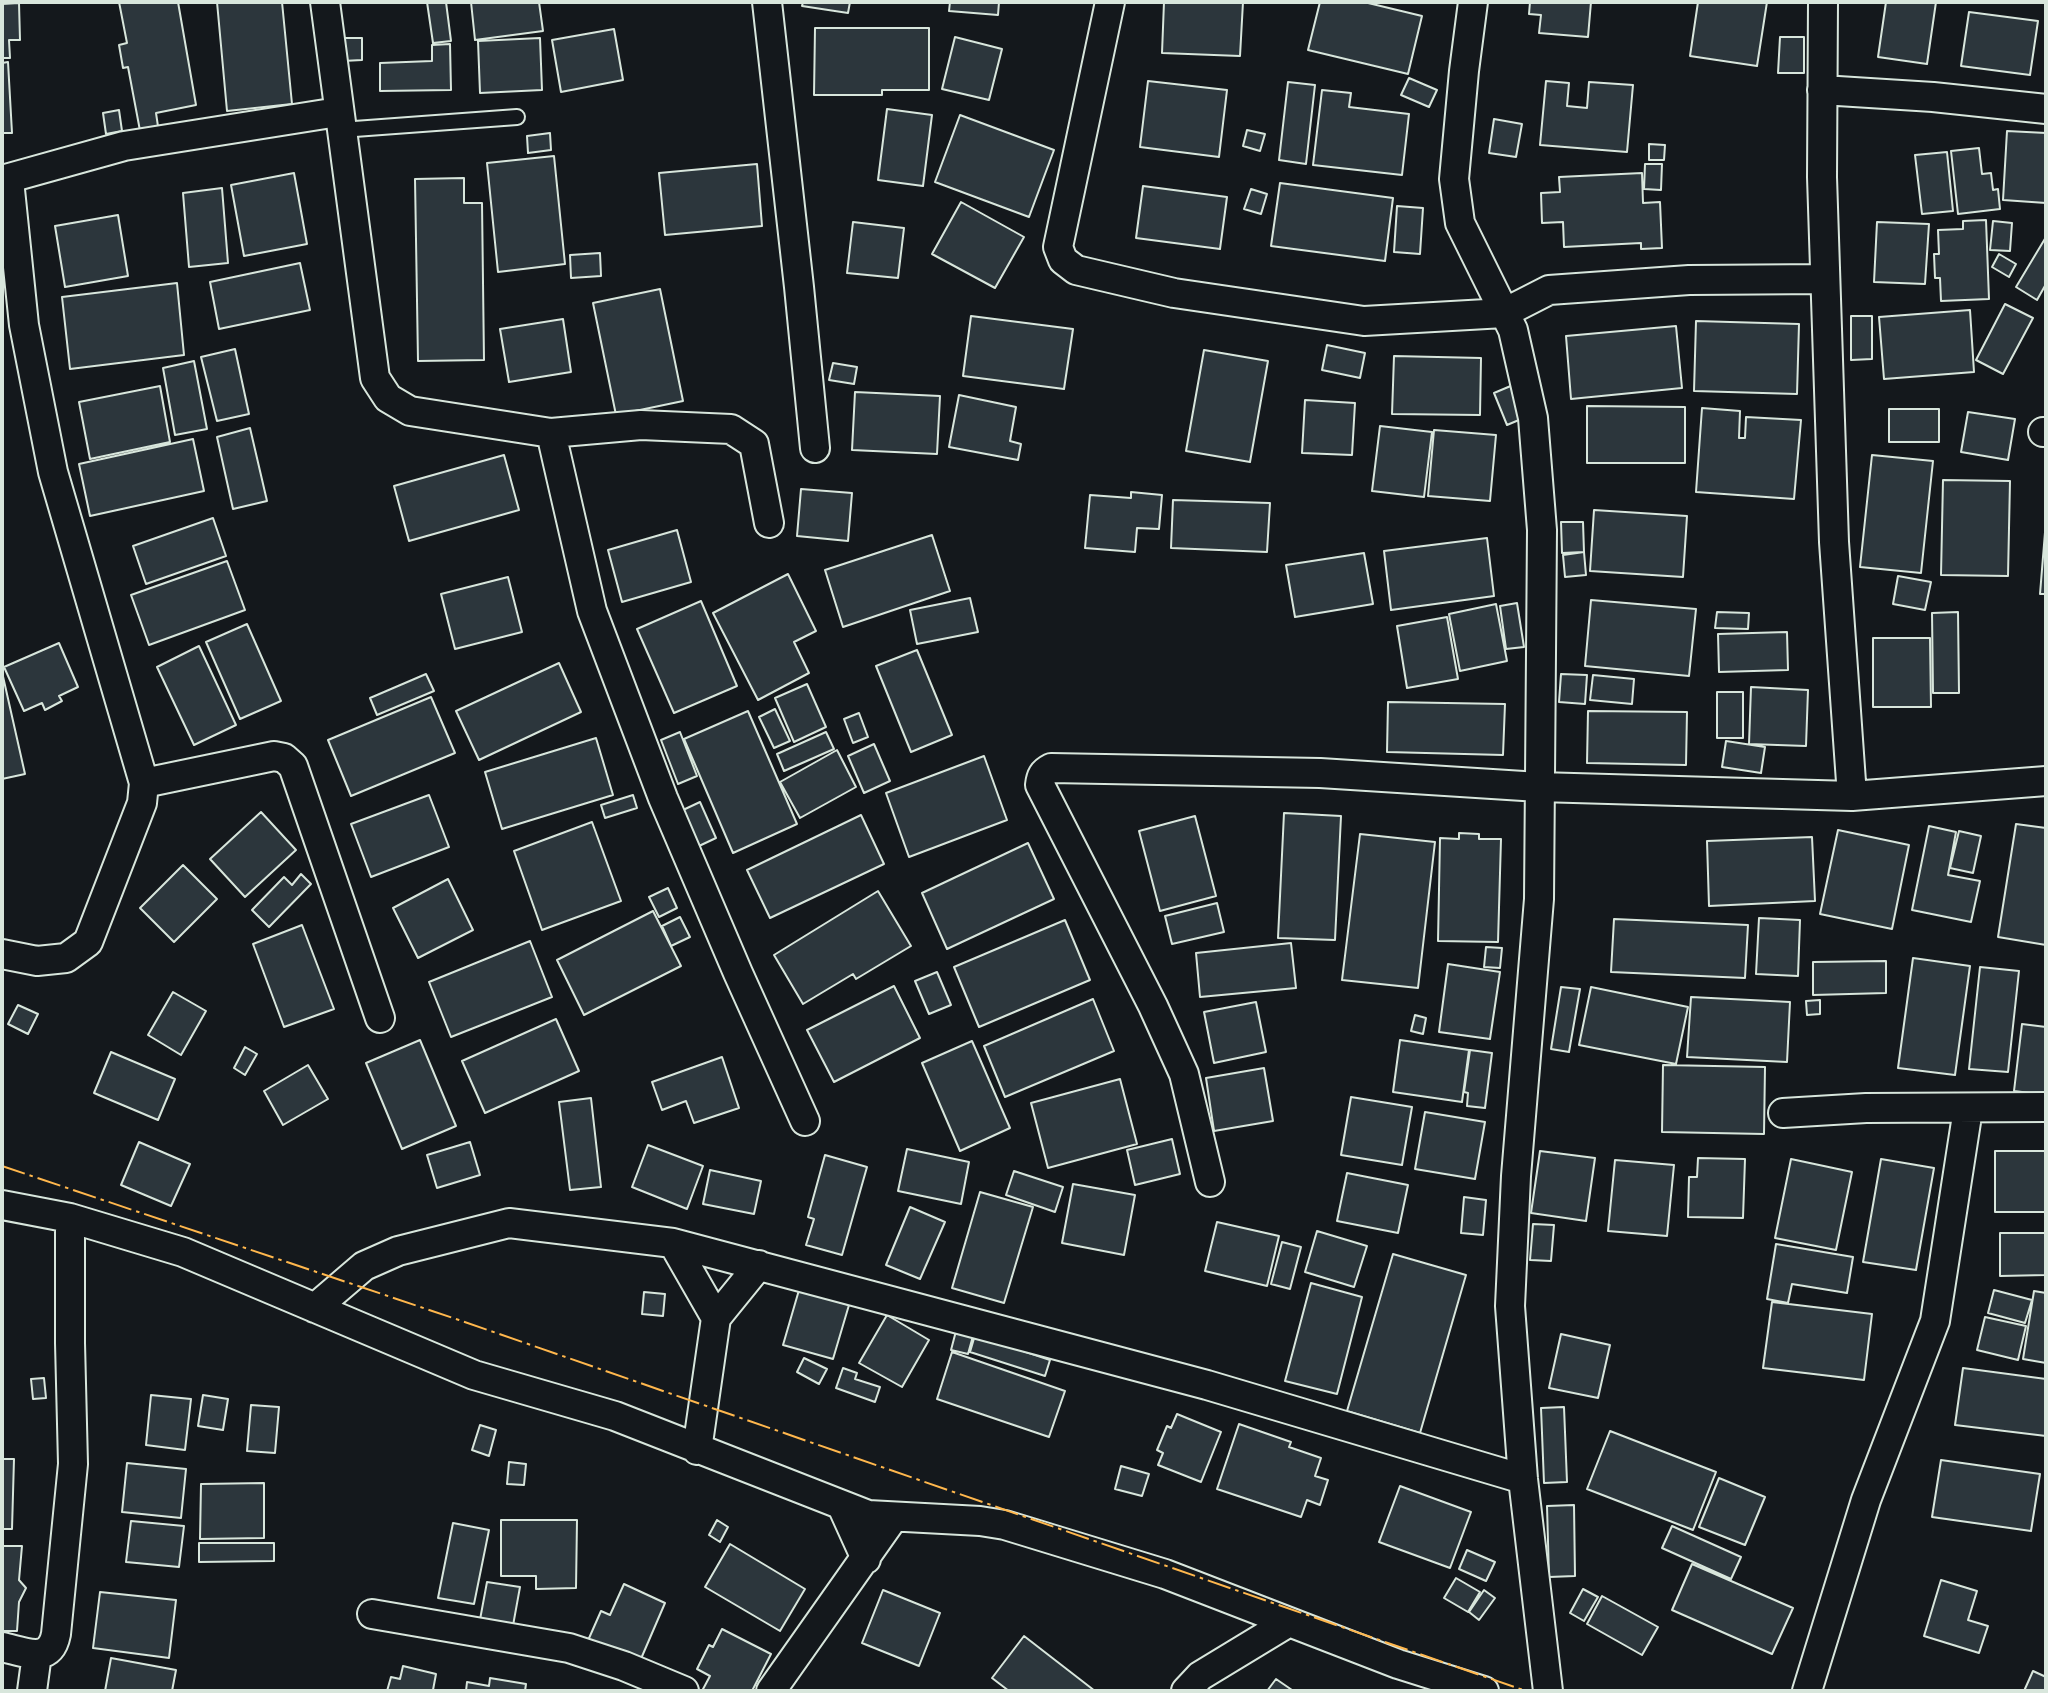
<!DOCTYPE html>
<style>
body{margin:0}
#map{position:relative;width:2048px;height:1693px;overflow:hidden;background:#14181c;font-family:"Alegreya Sans",sans-serif}
canvas{display:block}
.frame{position:absolute;inset:0;border:4px solid #d8e6dc;pointer-events:none}
</style>
<div id="map">
<canvas width="2048" height="1693"></canvas>
<div class="frame"></div>
</div>
<script>
const context = document.querySelector('canvas').getContext('2d');
context.lineJoin = 'round';
function fill(path, color) { context.fillStyle = color; context.fill(path, 'evenodd'); }
function stroke(path, color, width, dash) { context.strokeStyle = color; context.lineWidth = width; context.lineCap = dash ? 'butt' : 'round'; context.setLineDash(dash || []); context.stroke(path); }
const building = new Path2D(`
 M119,2H178L196,105L156,113L159,133L141,136L128,67L123,68L119,45L127,43Z
 M217,2H282L292,104L227,111Z
 M427,2H446L451,41L433,43Z
 M471,2H539L543,31L475,40Z
 M803,2H850L848,13L802,6Z
 M950,2H999L998,15L949,11Z
 M1164,2H1243L1240,56L1162,53Z
 M1320,2H1364L1422,16L1408,74L1308,50Z
 M1530,2H1591L1588,37L1539,33L1541,15L1529,14Z
 M1698,2H1767L1757,66L1690,56Z
 M1886,2H1936L1927,64L1878,57Z
 M19,3L20,40H9L10,58H2V4Z
 M1969,12L2038,21L2030,75L1961,66Z
 M815,28H929V90H882V95H814Z
 M614,29L623,80L561,92L552,40Z
 M955,37L1002,49L989,100L942,89Z
 M1780,37H1804V73H1778Z
 M343,38H362V60L343,61Z
 M540,38L542,90L480,93L478,41Z
 M450,44L451,90L380,91V63L432,61V45Z
 M8,62L12,133H2V63Z
 M1409,78L1437,90L1429,107L1401,95Z
 M1148,81L1227,90L1219,157L1140,147Z
 M1546,81L1569,83L1567,106L1587,108L1589,82L1633,85L1627,152L1540,145Z
 M1288,82L1315,85L1306,164L1279,160Z
 M1322,90L1351,93L1349,107L1409,114L1402,175L1313,165Z
 M887,109L932,115L923,186L878,180Z
 M119,110L122,131L106,134L103,113Z
 M960,115L1054,150L1029,217L935,182Z
 M1494,119L1522,124L1516,157L1489,153Z
 M1247,130L1265,134L1260,151L1243,146Z
 M2007,131L2046,133V203L2003,200Z
 M550,133L551,150L528,153L527,136Z
 M1649,144L1665,145L1664,160H1649Z
 M1979,148L1982,174L1991,173L1993,190L1998,189L2000,209L1958,214L1951,151Z
 M1947,152L1953,211L1922,214L1915,155Z
 M554,156L565,264L498,272L487,163Z
 M757,164L762,226L665,235L659,173Z
 M1645,164H1662L1661,190L1644,189Z
 M294,173L307,244L244,256L231,185Z
 M1642,173L1643,203L1660,202L1662,248L1641,249V243L1564,247L1563,222L1542,223L1541,193L1560,192L1559,177Z
 M464,178V203H482L484,360L418,361L415,179Z
 M1280,183L1393,198L1385,261L1271,246Z
 M1143,186L1227,197L1220,249L1136,238Z
 M222,188L228,263L189,267L183,193Z
 M1251,189L1267,194L1261,214L1244,209Z
 M961,202L1024,237L995,288L932,254Z
 M1397,206L1423,208L1420,254L1394,252Z
 M118,215L128,276L65,287L55,226Z
 M1986,220L1989,299L1941,301L1940,278H1935L1934,254H1939L1938,230L1963,229V221Z
 M1993,221L2012,223L2010,251L1990,250Z
 M853,222L904,228L898,278L847,273Z
 M1877,222L1929,224L1925,284L1874,282Z
 M2046,237V284L2037,300L2016,287Z
 M600,253L601,276L571,278L570,255Z
 M1999,254L2016,264L2009,277L1992,267Z
 M300,263L310,310L219,329L210,282Z
 M177,283L184,355L70,369L62,297Z
 M660,289L683,401L616,415L593,303Z
 M2005,304L2033,318L2003,374L1976,360Z
 M1970,310L1974,372L1884,379L1879,317Z
 M971,316L1073,329L1064,389L963,376Z
 M1851,316H1872V359L1851,360Z
 M563,319L571,372L509,382L500,329Z
 M1696,321L1799,324L1797,394L1694,391Z
 M1676,326L1682,388L1571,399L1566,336Z
 M1327,345L1365,353L1360,378L1322,370Z
 M235,349L249,414L217,421L201,357Z
 M1204,350L1268,361L1250,462L1186,451Z
 M1394,356L1481,358L1480,415L1392,414Z
 M194,361L207,429L175,435L163,368Z
 M833,363L857,367L854,384L829,380Z
 M1513,385L1526,417L1507,425L1494,393Z
 M160,386L170,442L90,459L79,402Z
 M855,392L940,396L937,454L852,450Z
 M959,395L1016,407L1010,441L1021,444L1018,460L949,447Z
 M1305,400L1355,403L1352,455L1302,453Z
 M1587,406L1685,407V463H1587Z
 M1702,408L1740,411L1739,438H1745L1746,417L1801,420L1794,499L1696,492Z
 M1889,409H1939V442H1889Z
 M1968,412L2015,419L2008,460L1961,452Z
 M1380,426L1432,432L1424,497L1372,491Z
 M250,428L267,501L233,509L217,437Z
 M1434,430L1496,435L1490,501L1428,496Z
 M193,439L204,491L90,516L79,464Z
 M504,455L519,510L409,541L394,486Z
 M1872,455L1933,461L1921,573L1860,567Z
 M1943,480L2010,481L2008,576L1941,575Z
 M801,489L852,493L848,541L797,536Z
 M1131,492L1162,495L1159,529L1137,528L1135,552L1085,548L1090,495L1131,498Z
 M1173,500L1270,503L1267,552L1171,548Z
 M1594,510L1687,516L1683,577L1590,571Z
 M213,518L226,556L146,584L133,546Z
 M2046,520V594H2040Z
 M1561,522H1583L1584,552L1562,553Z
 M677,530L691,582L622,602L608,550Z
 M932,535L950,591L843,627L825,570Z
 M1487,538L1494,596L1391,610L1384,551Z
 M1584,552L1586,575L1565,577L1563,555Z
 M1364,553L1373,604L1295,617L1286,565Z
 M227,561L245,610L149,645L131,595Z
 M788,574L816,631L794,642L809,673L758,700L713,613Z
 M1898,576L1931,582L1925,610L1893,604Z
 M508,577L522,632L455,649L441,594Z
 M970,598L978,632L917,644L910,610Z
 M1591,600L1696,609L1689,676L1585,666Z
 M701,601L737,686L674,713L637,629Z
 M1517,603L1524,647L1506,649L1500,606Z
 M1496,604L1507,661L1460,671L1449,614Z
 M1717,612L1749,613L1748,629L1715,628Z
 M1958,612L1959,693H1933L1932,613Z
 M1447,617L1458,679L1407,688L1397,626Z
 M247,624L281,701L240,719L206,642Z
 M1787,632L1788,670L1719,672L1718,634Z
 M1873,638H1930L1931,707H1873Z
 M59,643L78,687L59,696L62,701L45,710L42,703L24,711L4,667Z
 M199,646L236,725L194,745L157,667Z
 M917,650L952,735L911,752L876,666Z
 M559,663L581,712L479,760L456,711Z
 M2,672L25,774L2,779Z
 M426,674L434,691L377,715L370,698Z
 M1561,674L1587,675L1585,704L1559,702Z
 M1593,675L1634,679L1632,704L1590,700Z
 M807,684L826,727L794,742L775,698Z
 M1751,687L1808,690L1806,746L1749,744Z
 M1717,692H1743V738H1717Z
 M431,697L455,753L351,796L328,740Z
 M1388,702L1505,704L1503,755L1387,752Z
 M775,709L790,741L774,748L759,717Z
 M748,711L797,824L733,853L684,739Z
 M1588,711L1687,712L1686,765L1587,763Z
 M859,713L868,737L853,743L844,719Z
 M680,732L697,776L678,784L661,740Z
 M826,732L834,749L784,771L777,754Z
 M596,738L613,795L502,829L485,772Z
 M1726,741L1765,747L1761,773L1722,767Z
 M874,744L890,781L864,793L848,756Z
 M837,750L856,787L800,818L780,782Z
 M984,756L1007,820L909,857L886,793Z
 M429,795L449,847L371,877L351,824Z
 M633,795L637,808L605,818L601,805Z
 M700,802L716,838L699,846L683,810Z
 M261,812L296,850L245,897L210,859Z
 M1284,813L1341,816L1335,940L1278,938Z
 M861,815L884,864L770,918L747,870Z
 M1195,816L1216,896L1160,911L1139,831Z
 M592,822L621,901L542,930L514,851Z
 M2016,824L2046,828V945L1998,937Z
 M1929,826L1956,832L1948,875L1980,881L1971,922L1912,910Z
 M1838,830L1909,845L1892,929L1820,914Z
 M1959,831L1981,836L1973,873L1950,868Z
 M1459,833L1479,834V839H1501L1498,942L1438,941L1440,838L1459,839Z
 M1360,834L1435,842L1418,988L1342,980Z
 M1812,837L1815,901L1709,906L1707,841Z
 M1028,843L1054,899L947,949L922,893Z
 M183,865L217,899L174,942L140,908Z
 M301,874L311,884L269,927L252,910L284,877L292,885Z
 M448,879L473,930L418,958L393,908Z
 M668,888L677,908L659,917L649,897Z
 M878,891L911,946L856,979L853,974L803,1004L774,955Z
 M1217,903L1224,932L1172,944L1165,916Z
 M653,911L681,966L584,1015L557,960Z
 M680,917L690,937L671,946L662,926Z
 M1759,918L1800,920L1798,976L1756,974Z
 M1614,919L1748,925L1745,978L1611,972Z
 M1065,920L1090,980L979,1027L954,967Z
 M302,925L334,1009L284,1027L253,944Z
 M530,941L552,997L451,1037L429,982Z
 M1291,943L1296,988L1200,997L1196,953Z
 M1486,947L1502,948L1500,968L1484,967Z
 M1913,958L1970,966L1955,1075L1898,1068Z
 M1886,961V993L1813,995V962Z
 M1448,964L1500,972L1490,1039L1439,1032Z
 M1980,967L2019,971L2008,1072L1969,1069Z
 M937,972L951,1005L929,1014L915,981Z
 M894,986L920,1038L834,1082L807,1030Z
 M1561,987L1580,989L1569,1052L1551,1049Z
 M1591,987L1688,1007L1676,1064L1579,1045Z
 M173,992L206,1011L181,1055L148,1035Z
 M1691,997L1790,1002L1787,1062L1687,1057Z
 M1093,999L1114,1051L1005,1097L984,1046Z
 M1820,1000V1014L1807,1015L1806,1001Z
 M1256,1002L1266,1052L1214,1063L1204,1012Z
 M18,1005L38,1014L28,1034L8,1024Z
 M1415,1015L1426,1018L1423,1034L1411,1031Z
 M556,1019L579,1071L485,1113L462,1061Z
 M2022,1024L2046,1027V1095L2014,1091Z
 M420,1040L456,1126L402,1149L366,1063Z
 M1400,1040L1469,1050L1462,1102L1393,1092Z
 M972,1041L1010,1128L960,1151L922,1063Z
 M245,1047L257,1054L245,1075L234,1068Z
 M1470,1050L1492,1053L1485,1108L1467,1106L1468,1093L1464,1092Z
 M111,1052L175,1079L158,1120L94,1093Z
 M722,1057L739,1108L694,1123L686,1101L662,1110L652,1082Z
 M308,1065L328,1099L283,1125L264,1091Z
 M1663,1065L1765,1067L1764,1134L1662,1132Z
 M1264,1068L1273,1121L1214,1131L1206,1078Z
 M1120,1079L1137,1144L1048,1168L1031,1103Z
 M1351,1097L1412,1107L1402,1165L1341,1155Z
 M591,1098L601,1187L570,1190L559,1102Z
 M1425,1112L1485,1122L1475,1179L1415,1169Z
 M1172,1139L1180,1174L1135,1185L1127,1150Z
 M139,1142L190,1164L171,1206L121,1185Z
 M470,1142L480,1175L437,1188L427,1155Z
 M648,1145L703,1166L687,1209L632,1187Z
 M907,1149L969,1162L961,1204L898,1191Z
 M1540,1151L1595,1158L1586,1221L1531,1213Z
 M1995,1151H2046V1212H1995Z
 M825,1155L867,1167L842,1255L806,1245L814,1219L808,1217Z
 M1698,1158L1745,1159L1743,1218L1688,1217L1689,1177H1697Z
 M1791,1159L1852,1172L1836,1250L1775,1238Z
 M1881,1159L1934,1168L1916,1270L1863,1262Z
 M1615,1160L1674,1165L1667,1236L1608,1231Z
 M710,1170L761,1181L754,1214L703,1204Z
 M1014,1171L1063,1187L1055,1212L1006,1195Z
 M1347,1173L1408,1185L1398,1233L1337,1221Z
 M1073,1184L1135,1195L1124,1255L1062,1243Z
 M980,1192L1033,1207L1004,1303L952,1288Z
 M1464,1197L1486,1200L1483,1235L1461,1233Z
 M910,1207L945,1222L920,1279L886,1265Z
 M1217,1222L1279,1236L1267,1286L1205,1271Z
 M1533,1224L1554,1225L1551,1261L1530,1260Z
 M1317,1231L1367,1246L1354,1287L1305,1272Z
 M2000,1233H2046V1275L2000,1276Z
 M1282,1242L1301,1247L1290,1289L1271,1284Z
 M1776,1244L1853,1257L1847,1293L1792,1284L1788,1303L1767,1299Z
 M1393,1254L1466,1275L1420,1433L1347,1411Z
 M1311,1283L1362,1297L1337,1394L1285,1381Z
 M799,1290L849,1305L833,1359L783,1345Z
 M1994,1290L2032,1300L2025,1323L1988,1313Z
 M2034,1291L2046,1293V1363L2023,1359Z
 M644,1292L665,1294L663,1316L642,1314Z
 M1772,1302L1872,1314L1864,1380L1763,1368Z
 M887,1315L929,1340L902,1387L859,1363Z
 M1985,1317L2026,1326L2018,1360L1977,1350Z
 M956,1331L973,1336L968,1354L951,1350Z
 M1561,1334L1610,1345L1598,1398L1549,1388Z
 M975,1335L1050,1360L1045,1376L970,1352Z
 M952,1352L1065,1391L1049,1437L937,1399Z
 M804,1358L827,1369L819,1384L797,1372Z
 M843,1368L857,1373L855,1379L880,1387L875,1402L836,1388Z
 M1963,1368L2046,1379V1436L1955,1425Z
 M44,1378L46,1398L33,1399L31,1379Z
 M151,1395L191,1399L185,1450L146,1445Z
 M203,1395L228,1399L223,1430L198,1426Z
 M251,1405L279,1407L275,1453L247,1451Z
 M1564,1407L1567,1482L1544,1483L1541,1408Z
 M1177,1414L1221,1432L1201,1482L1158,1465L1163,1453L1157,1450L1167,1426L1171,1428Z
 M1239,1424L1291,1442L1289,1447L1321,1458L1315,1476L1328,1480L1320,1505L1307,1500L1301,1517L1217,1489Z
 M480,1425L496,1430L489,1456L472,1450Z
 M1610,1431L1716,1472L1693,1530L1587,1489Z
 M2,1459H14L12,1529H2Z
 M1941,1460L2040,1474L2031,1531L1932,1517Z
 M509,1462L526,1464L524,1485L507,1484Z
 M127,1463L186,1469L181,1518L122,1512Z
 M1121,1466L1149,1474L1142,1496L1115,1489Z
 M1719,1478L1765,1497L1745,1545L1699,1527Z
 M264,1483V1538L200,1539L201,1484Z
 M1400,1486L1471,1512L1450,1568L1379,1542Z
 M1574,1505L1575,1576L1549,1577L1547,1506Z
 M501,1520H577L576,1588L536,1589V1576H501Z
 M717,1520L728,1527L720,1542L709,1535Z
 M131,1521L184,1526L179,1567L126,1562Z
 M453,1523L489,1530L474,1604L438,1598Z
 M1672,1526L1741,1557L1731,1579L1662,1548Z
 M199,1543H274V1561L199,1562Z
 M730,1544L805,1589L780,1631L705,1587Z
 M2,1546H22L19,1580L26,1588L19,1602L17,1631H2Z
 M1467,1550L1495,1562L1486,1581L1459,1569Z
 M1692,1564L1793,1608L1772,1654L1672,1610Z
 M1456,1578L1480,1592L1468,1612L1444,1598Z
 M1941,1580L1977,1591L1968,1620L1988,1626L1979,1653L1924,1636Z
 M487,1582L520,1587L512,1631L479,1625Z
 M624,1584L665,1603L637,1668L586,1645L601,1611L610,1615Z
 M1583,1589L1598,1597L1584,1621L1570,1613Z
 M883,1590L940,1613L919,1666L862,1643Z
 M1484,1590L1495,1598L1479,1620L1469,1612Z
 M100,1592L176,1600L169,1658L93,1648Z
 M1602,1596L1658,1627L1642,1655L1587,1624Z
 M722,1629L771,1654L752,1691H702L710,1676L697,1669L709,1645L713,1647Z
 M1024,1636L1095,1691H1009L992,1678Z
 M111,1658L176,1670L172,1691H105Z
 M403,1666L436,1674L433,1690L437,1691H387L391,1677L400,1679Z
 M2033,1671L2046,1677V1691H2024Z
 M490,1678L526,1684L525,1691H466L467,1682L489,1686Z
 M1276,1679L1292,1690L1291,1691H1267Z`);
const lane = new Path2D(`
 M341,130L517,117`);
const street = new Path2D(`
 M325,2L375,378L388,398L410,411L551,433L641,425L731,429L754,444L769,523
 M767,2L799,287L815,448
 M1110,2L1058,247L1063,260L1076,270L1174,293L1364,321L1504,313L1549,290L1689,280L1825,279
 M1473,2L1464,71L1454,179L1460,223L1513,330L1533,418L1542,530L1539,899L1516,1176L1510,1306L1523,1479L1548,1691
 M1823,2L1822,177L1834,542L1852,796
 M1822,90L1933,97L2046,109
 M2,180L124,146L338,112
 M2043,432H2046
 M551,433L592,611L663,798L738,973L805,1121
 M144,783L274,756L284,758L293,766L380,1018
 M2,954L37,961L66,958L88,942L142,803L144,783L53,472L24,325L9,180
 M1783,1113L1866,1108L2046,1107
 M1210,1182L1184,1074L1153,1006L1040,785C1041,776 1043,772 1051,768L1320,773L1539,787L1852,796L2046,781
 M2,1205L70,1218L183,1252L474,1375L615,1416L868,1515L980,1521L1005,1525L1165,1574L1398,1664L1484,1691
 M673,1243L716,1318
 M315,1308L364,1266L398,1251L509,1223L673,1243L1207,1385L1523,1479
 M697,1450L716,1318L759,1265
 M842,1506L866,1559
 M372,1614L569,1648L624,1666L684,1691
 M2,1647C25,1652 50,1665 56,1634L73,1464L70,1343V1218
 M32,1691L37,1654
 M771,1691L893,1518
 M1186,1691L1200,1676L1289,1622
 M1807,1691L1866,1500L1935,1321L1968,1109`);
const power = new Path2D(`
 M2,1166L459,1320L1526,1691`);
fill(building, '#2c363c');
stroke(building, '#d8e6dc', 2);
stroke(lane, '#d8e6dc', 18);
stroke(street, '#d8e6dc', 32);
stroke(lane, '#14181c', 14);
stroke(street, '#14181c', 28);
stroke(power, '#ffb74d', 2, [24, 5, 3.5, 5]);
</script>
